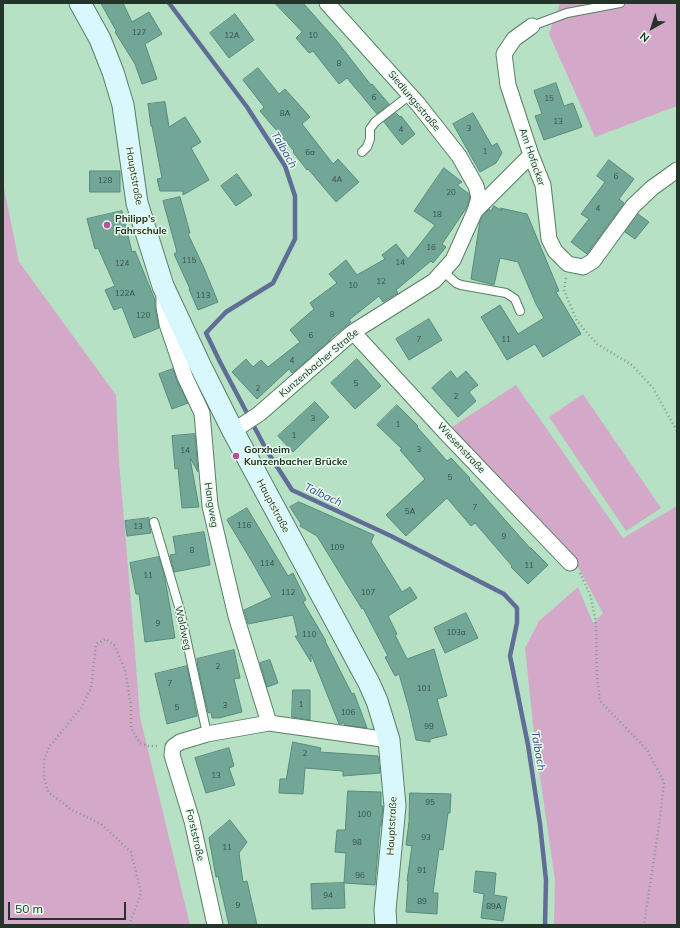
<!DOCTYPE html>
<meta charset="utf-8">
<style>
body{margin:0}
#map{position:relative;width:680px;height:928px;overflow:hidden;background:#b7e1c4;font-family:Mulish,sans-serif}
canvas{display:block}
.frame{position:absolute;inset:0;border:4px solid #243429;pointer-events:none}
.north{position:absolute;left:632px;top:8px;width:40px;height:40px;-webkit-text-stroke:3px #e7fced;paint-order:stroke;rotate:219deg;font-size:11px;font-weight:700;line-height:16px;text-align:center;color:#243429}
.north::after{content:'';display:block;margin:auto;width:14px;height:18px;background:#243429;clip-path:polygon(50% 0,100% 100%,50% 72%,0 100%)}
.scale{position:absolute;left:8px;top:902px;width:118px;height:18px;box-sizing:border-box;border:2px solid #243429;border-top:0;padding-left:5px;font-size:12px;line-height:14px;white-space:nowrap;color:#243429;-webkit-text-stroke:3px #e7fced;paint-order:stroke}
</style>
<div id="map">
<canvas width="680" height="928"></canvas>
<div class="frame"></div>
<div class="north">N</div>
<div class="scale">50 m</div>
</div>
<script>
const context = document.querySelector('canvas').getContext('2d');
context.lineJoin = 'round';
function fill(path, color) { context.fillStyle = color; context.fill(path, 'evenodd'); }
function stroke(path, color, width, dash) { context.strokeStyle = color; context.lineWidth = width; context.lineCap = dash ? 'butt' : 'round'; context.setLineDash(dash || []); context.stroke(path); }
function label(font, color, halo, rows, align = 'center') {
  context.font = font + ' Mulish,sans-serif'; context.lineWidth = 3; context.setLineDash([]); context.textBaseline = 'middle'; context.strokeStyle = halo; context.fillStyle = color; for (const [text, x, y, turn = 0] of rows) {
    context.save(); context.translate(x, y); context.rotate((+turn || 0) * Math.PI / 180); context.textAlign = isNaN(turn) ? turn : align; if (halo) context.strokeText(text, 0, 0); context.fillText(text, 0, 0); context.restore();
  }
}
const green = new Path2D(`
 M560,3H677V106L595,137L549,34Z
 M3,183L19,262L116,395L119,462L131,602L140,717L190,925H3Z
 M516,385L623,538L677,506V925H554L555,880L535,742L525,648L539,621L578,587L593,623L603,613L571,554L452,427Z
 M583,394L661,508L626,531L549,417Z`);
const stream = new Path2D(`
 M169,3L247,107L285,166L295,196V239L273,283L226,312L206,333L220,362L267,451L292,490L391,536L504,594L517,608V623L510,656L528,745L540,824L546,880L545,925`);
const building = new Path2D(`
 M101,3H123L132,22L149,12L162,34L145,44L157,79L142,84L135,64L115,32L116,31Z
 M275,3H303L336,40L371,85L372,84L389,104L377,114L347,78L339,84L313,51L309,53L296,38L302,32Z
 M235,14L254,40L229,58L210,33Z
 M258,68L279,94L285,89L310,117L302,124L333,164L338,159L359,182L336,202L308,169L307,170L293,152L294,151L260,111L264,107L243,80Z
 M556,83L564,106L573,103L582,127L544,140L535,116L542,114L534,91Z
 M165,102L169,127L185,117L201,142L191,148L209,180L183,195V191H160L157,179L162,178L152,126H151L148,104Z
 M396,113L400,117L401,116L415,134L402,145L384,122Z
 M473,113L492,146L497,143L502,153L496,163L480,172L453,124Z
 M609,160L634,179L619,199L624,203L587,254L571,242L589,219L581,214L605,182L597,176Z
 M444,168L462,182L457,185L469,194L470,198L467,207L442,244L446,247L433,263L431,261L396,290L398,293L383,302L379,296L349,320L351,322L330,339V340L295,371L292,373L289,369L257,399L232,372L246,359L253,367L261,360L268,367L300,342L290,330L314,309L310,303L337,283L329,274L346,260L357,275L385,259L382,255L396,244L408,259L435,225L414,211L429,189Z
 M90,171H120V192H90Z
 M237,174L252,195L236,206L221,186Z
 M180,197L190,233L188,234L204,268L218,302L198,310L189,289H190L174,254L177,252L163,201Z
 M494,206L502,211L500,208L527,214L559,291L556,292L581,334L543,357L535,344L507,360L481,317L500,305L518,334L544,318L536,304L518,262L500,258L494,285L471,279L480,221L483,216L489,209L491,211Z
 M122,211L132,252L135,251L155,300V308L159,328L134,338L122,307L114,310L105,290L115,286L98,248L95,249L87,219Z
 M638,214L649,222L635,239L625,232Z
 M429,319L442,340L409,360L396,339Z
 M357,359L381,386L355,409L331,383Z
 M173,369L177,381L188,403L172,409L159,374Z
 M451,371L457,379L466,371L478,385L469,392L476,401L458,417L432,388Z
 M315,402L329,417L293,452L278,436Z
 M397,405L418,426L417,427L447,461L451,458L470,478L469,479L506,521L530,548H531L548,565L528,584L511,567L512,566L475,523L471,526L447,498L406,536L386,515L425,479L400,450L402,449L377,425Z
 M195,434L198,472L190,458L199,507L182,508L178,468L175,469L172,436Z
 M299,502L374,535L371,542L402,592L410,587L417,598L388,616L397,634L395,635L407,659L434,649L447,696L437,699L447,735L430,739V742L416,740L409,709L399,674L395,676L385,657L388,656L363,608L362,609L317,536L300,526L301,524L290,507Z
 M247,508L288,576L293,573L306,600L303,602L326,641H325L352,694L354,693L367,728L345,725L344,723L339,724L311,654V662L295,636H298L293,615L248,624L244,610L272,597L251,560L227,520Z
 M149,518V523L151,533L127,536L125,521Z
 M204,532L210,565L174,572L170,555L176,554L173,537Z
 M159,557L164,574L170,607L175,638L145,642L139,594H136L130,563Z
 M466,613L478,638L445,653L434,628Z
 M234,650L240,678L234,679L242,712L219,718H212L211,712L208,713L197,663H198L197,659Z
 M270,660L278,683L267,687L260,663Z
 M187,666L197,716L167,724L155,674Z
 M293,690H310V720L292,717Z
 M293,742L321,748L320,752L378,756L380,773L343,776V771L305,768L303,794L279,793L280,779H286Z
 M229,748L234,766L229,768L235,785L206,793L195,758Z
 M348,791L381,792V806H383L381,826H380L375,885L344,883L346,853L335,852L337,830H345Z
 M410,793L451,794L450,813H448L443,850L439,849L433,893H438L437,914L406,912L408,881H407L412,846L406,845L409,822Z
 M230,820L247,842L239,853L243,882L247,881L257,925H229L218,876L216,877L209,838Z
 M476,871L496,873L494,895L507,897L503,921L481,918L484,894L474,892Z
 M344,883L345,908L312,909L311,884Z`);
const path = new Path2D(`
 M566,278L564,290L577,321L597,344L632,365L653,388L677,431
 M580,573L591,597L596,624L597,676L600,701L647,750L664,782L659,825L644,925
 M129,925L141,893L131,852L101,824L72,810L48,792L44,777V761L49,747L81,708L91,688L96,644L106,639L114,645L125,670L131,705V728L140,743L148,746H159`);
const service = new Path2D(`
 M532,26L567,13L620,3
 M362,152L367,147L370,139V129L375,122L410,95
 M443,271L456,283L461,285L506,293L515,299L520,311
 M154,522L180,610L207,734`);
const minor = new Path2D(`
 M327,3L418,104L459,156L476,186L479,198L475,211
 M532,26L514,39L504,54L508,85L531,155L543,185L549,239L555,251L568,264L583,267L593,261L633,206L652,188L677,170
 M164,297V307L167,324L185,377L202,413L210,506L236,616L269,723
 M353,332L445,432L570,563
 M233,431L259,414L353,332L434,281L453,260L475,211L531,155
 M215,925L192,821L172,755L173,747L180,742L207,734L269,723L389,740`);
const secondary = new Path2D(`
 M80,3L100,39L113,72L123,105L137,203L163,286L200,365L233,431L369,683L377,701L389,740L395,806L385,910L386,925`);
const markers = [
 [107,225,4,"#bc4ca9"],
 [236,456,4,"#bc4ca9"]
];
const numberNames = [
 ["127",139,33],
 ["12A",232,36],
 ["10",313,36],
 ["8",339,64],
 ["6",374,98],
 ["15",549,99],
 ["8A",285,114],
 ["13",558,122],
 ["3",469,129],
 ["4",401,130],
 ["1",485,152],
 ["6a",310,153],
 ["6",616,177],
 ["4A",337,180],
 ["128",105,181],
 ["20",451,193],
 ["4",598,209],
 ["18",437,215],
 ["16",431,248],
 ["115",189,261],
 ["14",400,263],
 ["124",122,264],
 ["12",381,282],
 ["10",353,286],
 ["122A",125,294],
 ["113",203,296],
 ["8",332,315],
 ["120",143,316],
 ["6",311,336],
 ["7",419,340],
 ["11",506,340],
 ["4",292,361],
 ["5",356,384],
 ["2",258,389],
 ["2",456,397],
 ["3",313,419],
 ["1",398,425],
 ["1",294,436],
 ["3",419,450],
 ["14",185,451],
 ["5",450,478],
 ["7",475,508],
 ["5A",410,512],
 ["116",244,526],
 ["13",138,527],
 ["9",504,537],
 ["109",337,548],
 ["8",192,551],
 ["114",267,564],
 ["11",529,566],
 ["11",148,576],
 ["112",288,593],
 ["107",368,593],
 ["9",158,624],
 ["103a",456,633],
 ["110",309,635],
 ["2",218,667],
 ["7",170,684],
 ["101",424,689],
 ["1",301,705],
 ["3",225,706],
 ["5",177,708],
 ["106",348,713],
 ["99",429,727],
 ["2",305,754],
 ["13",216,776],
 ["95",430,803],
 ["100",364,815],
 ["93",426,838],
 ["98",357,843],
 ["11",227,848],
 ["91",422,871],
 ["96",360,876],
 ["94",328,896],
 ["89",422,902],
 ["9",238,906],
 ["89A",494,907]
];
const streetNames = [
 ["Siedlungsstraße",414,101,50],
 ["Am Hofacker",532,157,71],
 ["Hauptstraße",134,176,80],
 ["Kunzenbacher Straße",319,363,-40],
 ["Wiesenstraße",461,448,47],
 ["Hangweg",211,505,81],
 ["Hauptstraße",273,506,62],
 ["Waldweg",183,628,77],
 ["Hauptstraße",392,826,-87],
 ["Forststraße",195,835,77]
];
const poiNames = [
 ["Philipp's",115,219],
 ["Fahrschule",115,231],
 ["Gorxheim",244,450],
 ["Kunzenbacher Brücke",244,462]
];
const waterNames = [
 ["Talbach",284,150,60],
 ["Talbach",323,495,25],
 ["Talbach",538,751,80]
];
fill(green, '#d3a8c9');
stroke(stream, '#606e96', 4.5);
fill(building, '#72a798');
stroke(building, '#588b7d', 1);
stroke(service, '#587f65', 10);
stroke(minor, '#587f65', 17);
stroke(secondary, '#587f65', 23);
stroke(path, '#7d9d87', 2.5, [1, 3]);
stroke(service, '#fff', 8);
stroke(minor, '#fff', 15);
stroke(secondary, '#d9f8fe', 21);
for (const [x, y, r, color] of markers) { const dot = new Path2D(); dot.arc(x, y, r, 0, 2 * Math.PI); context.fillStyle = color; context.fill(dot); stroke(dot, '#e7fced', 1.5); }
label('8px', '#385145', null, numberNames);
label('10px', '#243429', '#e7fced', streetNames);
label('bold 10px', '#243429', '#e7fced', poiNames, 'left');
label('italic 11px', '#3e4894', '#e7fced', waterNames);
</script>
